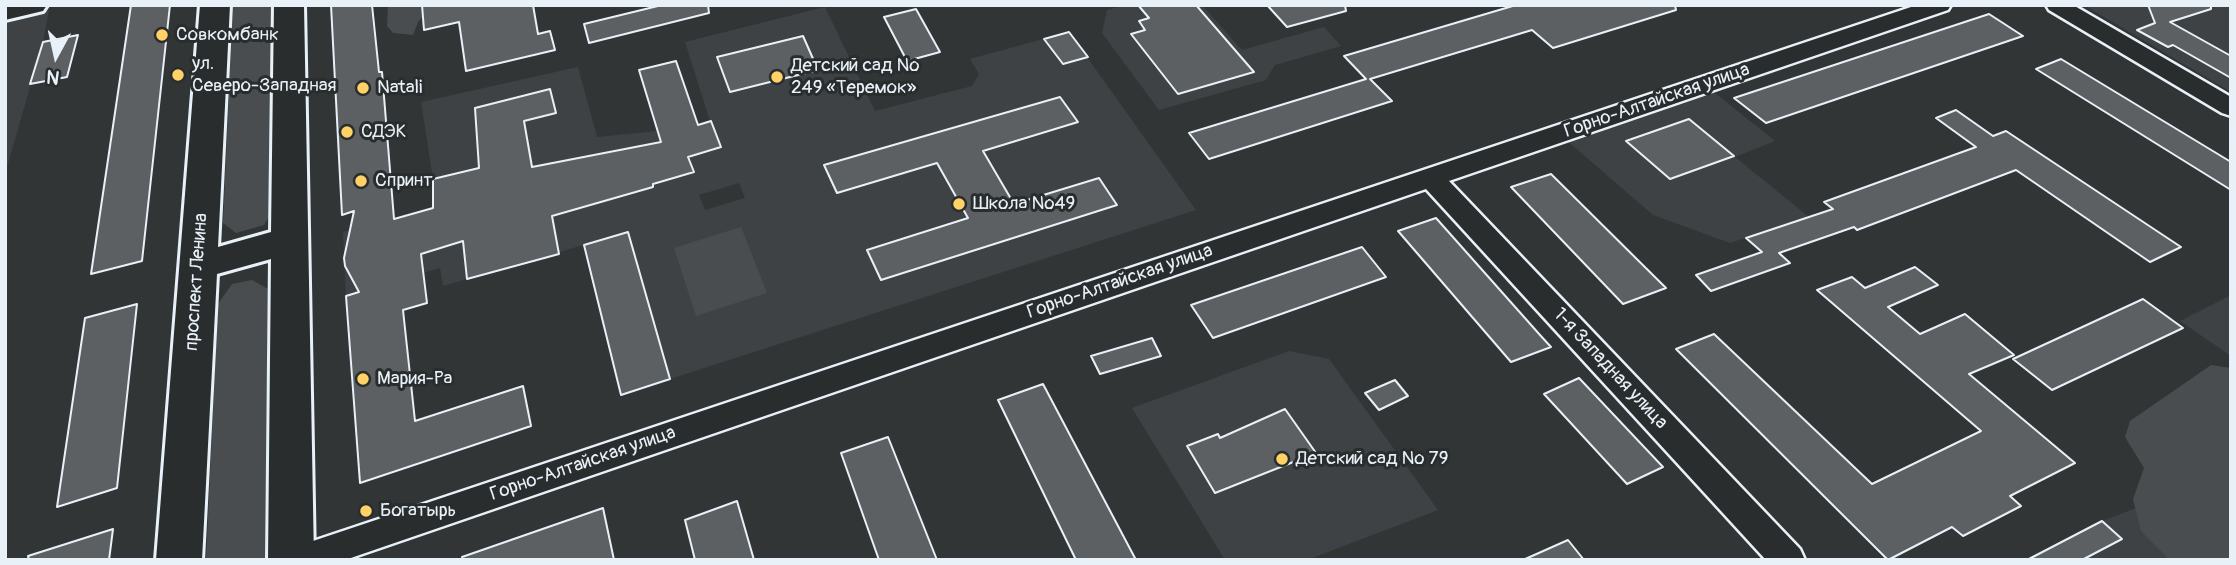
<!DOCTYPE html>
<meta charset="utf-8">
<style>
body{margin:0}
#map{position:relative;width:2236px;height:565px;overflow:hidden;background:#323536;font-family:Pangolin,sans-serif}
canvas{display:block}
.frame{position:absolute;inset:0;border:7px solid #e8f1f8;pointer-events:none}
.north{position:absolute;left:21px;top:21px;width:70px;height:70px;-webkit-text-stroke:5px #2a2d2e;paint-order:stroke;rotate:188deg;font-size:19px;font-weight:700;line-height:28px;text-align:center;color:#e8f1f8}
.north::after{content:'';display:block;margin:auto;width:24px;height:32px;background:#e8f1f8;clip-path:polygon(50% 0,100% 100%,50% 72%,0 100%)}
</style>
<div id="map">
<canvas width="2236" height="565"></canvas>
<div class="frame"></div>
<div class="north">N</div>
</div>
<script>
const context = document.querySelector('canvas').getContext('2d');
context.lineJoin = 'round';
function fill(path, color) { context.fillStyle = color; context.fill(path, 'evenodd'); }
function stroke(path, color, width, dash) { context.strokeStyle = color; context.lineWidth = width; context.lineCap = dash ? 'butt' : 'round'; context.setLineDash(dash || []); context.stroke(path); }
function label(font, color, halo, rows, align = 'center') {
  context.font = font + ' Pangolin,sans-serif'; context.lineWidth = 6; context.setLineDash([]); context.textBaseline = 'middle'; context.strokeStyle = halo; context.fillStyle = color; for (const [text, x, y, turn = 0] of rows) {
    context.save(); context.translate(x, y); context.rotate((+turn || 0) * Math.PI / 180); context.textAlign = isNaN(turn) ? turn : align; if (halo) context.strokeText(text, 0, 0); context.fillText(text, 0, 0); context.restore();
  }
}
const built = new Path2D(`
 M1125,5H1202L1242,50L1324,27L1341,46L1275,65L1266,80L1159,110L1102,33L1107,10Z
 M2084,5H2231V92L2104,17Z
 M825,7L875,111L972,86L979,74L970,59L1069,32L1196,210L670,379L628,232L443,286L440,268L346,296L343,232L434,208L433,179L421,102L578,67L597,137L688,128L710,121L685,42ZM739,183L745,198L705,210L699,195Z
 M49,10L43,42L5,174V19Z
 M1710,89L1775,141L1735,157L1809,217L1730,243L1653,215L1565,139Z
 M2231,295V356L2180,321Z
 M1289,351L1329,359L1438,510L1307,560H1225L1132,408Z
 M2152,502L2231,560H2055L2045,551L2102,521Z`);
const green = new Path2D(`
 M233,5H276L273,210L264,225L236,233L223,223Z
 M388,5H434L418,22L413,35L393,33L387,26Z
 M741,227L767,293L696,316L674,248Z
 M252,280L268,289L265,560H206L218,304L232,284Z
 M2211,365L2231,368V560H2170L2141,531L2133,499L2144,468L2125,437L2130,421Z`);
const building = new Path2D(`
 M131,5H170L142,261L91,274Z
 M331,5H372L379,72H382L394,219L433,208V179L479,168L475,108L550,89L556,113L524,121L532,167L661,142L639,70L676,61L698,125L711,121L721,147L688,157L694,172L653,184V187L552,216L559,254L467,279L463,241L421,254L427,303L403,310L415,421L523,386L531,426L360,483L346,296L359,292L345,266L344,258L354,211L342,215Z
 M422,5H533L538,34L550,31L555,50L466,71L459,22L424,30Z
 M662,5H708L709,13L589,43L584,24Z
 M1138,5H1196L1254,72L1178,94L1131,34L1145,30L1139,21L1149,18Z
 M1267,5H1345L1346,11L1287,27Z
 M1516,5H1675L1676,10L1553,48L1532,30L1370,79L1392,101L1209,159L1189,133L1366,79L1344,56Z
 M2148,5H2211V9L2170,22L2231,56V78L2173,45L2168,47L2137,30L2155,23Z
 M916,9L940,52L907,61L884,17Z
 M1989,14L2023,36L1766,123L1734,98Z
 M1069,32L1088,57L1063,64L1044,39Z
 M78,35L67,77L30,84L43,42Z
 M803,36L818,70L730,92L717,57Z
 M2061,59L2231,162V190L2036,69Z
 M1060,97L1078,122L983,151L1014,204L1099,178L1117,205L881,280L867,250L968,218L937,163L837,193L824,165Z
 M1956,110L1993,136L2006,131L2181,247L2150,262L2016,170L1857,230L1854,227L1779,253L1790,263L1711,291L1696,275L1762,252L1746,238L1833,209L1824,202L1976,147L1936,118Z
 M1689,119L1734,156L1670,179L1626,141Z
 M1551,174L1666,288L1623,304L1511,187Z
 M1436,218L1540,335L1551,347L1511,362L1398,231Z
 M628,232L670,379L621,395L584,245Z
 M1362,247L1386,277L1213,338L1191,305Z
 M1915,267L1938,285L1888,307L1920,334L1965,314L2014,355L1969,374L2075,463L2010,496L2021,506L1963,536L1952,527L1888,560L1676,349L1714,334L1872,484L1981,431L1817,290L1852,277L1865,288Z
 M2143,299L2183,328L2052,390L2013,359Z
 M137,304L117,488L57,507L85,318Z
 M1152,338L1161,356L1100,374L1091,356Z
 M1579,378L1663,467L1627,484L1544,394Z
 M1395,380L1408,396L1379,410L1365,393Z
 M1043,384L1136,560H1076L998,400Z
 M1285,409L1316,453L1215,493L1187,446L1218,434L1220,438Z
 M888,437L937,560H879L841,453Z
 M737,501L754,560H695L685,520Z
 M603,508L614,560H463L462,557Z
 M2102,521L2122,539L2082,560H2027Z
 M113,529L109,560H29L28,556Z
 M1568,540L1584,560H1523Z`);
const street = new Path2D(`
 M1917,5H1951L1948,10L1449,181L1800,549L1805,560H1766L1426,189L345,560H284L289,549L301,545Z
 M2046,5H2073L2231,97V116L2222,113L2049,10Z`);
const secondary = new Path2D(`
 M5,5H47L43,11L5,20Z`);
const primary = new Path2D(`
 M200,5H230L218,247L271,232L274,5H304L314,560H268L271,259L217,274L202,560H156Z`);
const markers = [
 [162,35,7,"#ffd166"],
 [178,75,7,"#ffd166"],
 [777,77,7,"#ffd166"],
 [363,88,7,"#ffd166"],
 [347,132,7,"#ffd166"],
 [361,181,7,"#ffd166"],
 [959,204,7,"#ffd166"],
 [363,379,7,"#ffd166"],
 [1282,459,7,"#ffd166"],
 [366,511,7,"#ffd166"]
];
const poiNames = [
 ["Совкомбанк",176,35],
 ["ул.",192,64],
 ["Северо-Западная",192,86],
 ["Детский сад №",791,66],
 ["249 «Теремок»",791,88],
 ["Natali",377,88],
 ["СДЭК",361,132],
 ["Спринт",375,181],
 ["Школа №49",973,204],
 ["Мария-Ра",377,379],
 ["Детский сад № 79",1296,459],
 ["Богатырь",380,511]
];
const streetNames = [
 ["Горно-Алтайская улица",1657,101,-19],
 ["проспект Ленина",197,282,-86],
 ["Горно-Алтайская улица",1120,282,-19],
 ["1-я Западная улица",1610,369,47],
 ["Горно-Алтайская улица",583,464,-19]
];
fill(built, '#3f4244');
fill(green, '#494d4f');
fill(building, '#5c6063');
stroke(building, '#e8f1f8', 2);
stroke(street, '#e8f1f8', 5);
stroke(secondary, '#e8f1f8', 6);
stroke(primary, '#e8f1f8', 6);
fill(street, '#2a2d2e');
fill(secondary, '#2a2d2e');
fill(primary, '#2a2d2e');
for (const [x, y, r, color] of markers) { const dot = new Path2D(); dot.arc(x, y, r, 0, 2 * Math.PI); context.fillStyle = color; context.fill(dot); stroke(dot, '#2a2d2e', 2.5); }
label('19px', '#e8f1f8', '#2a2d2e', poiNames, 'left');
label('19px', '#e8f1f8', '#2a2d2e', streetNames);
</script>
